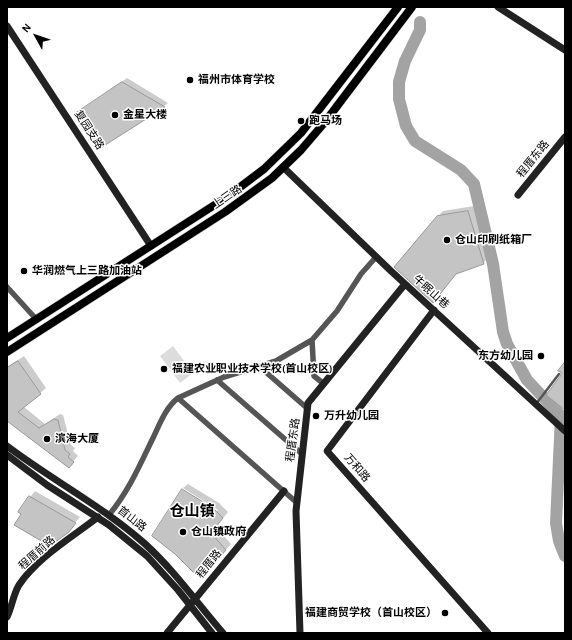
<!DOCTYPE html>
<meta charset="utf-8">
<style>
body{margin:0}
#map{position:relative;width:572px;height:640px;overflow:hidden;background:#fff;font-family:"Alegreya Sans",sans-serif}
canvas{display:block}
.frame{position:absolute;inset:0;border:8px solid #000;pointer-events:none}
.north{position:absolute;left:16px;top:16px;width:40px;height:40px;-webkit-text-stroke:3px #fff;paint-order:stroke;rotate:310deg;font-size:11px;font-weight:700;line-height:16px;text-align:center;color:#000}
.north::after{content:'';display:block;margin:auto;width:14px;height:18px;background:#000;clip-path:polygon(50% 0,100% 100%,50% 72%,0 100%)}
</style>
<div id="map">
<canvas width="572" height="640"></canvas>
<div class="frame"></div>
<div class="north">N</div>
</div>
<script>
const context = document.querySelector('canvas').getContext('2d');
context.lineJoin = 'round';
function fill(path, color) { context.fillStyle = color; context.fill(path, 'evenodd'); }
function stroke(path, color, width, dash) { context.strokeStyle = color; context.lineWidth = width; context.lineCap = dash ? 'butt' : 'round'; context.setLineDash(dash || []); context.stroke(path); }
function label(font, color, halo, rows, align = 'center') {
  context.font = font + ' "Alegreya Sans","Noto Sans SC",sans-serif'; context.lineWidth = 3; context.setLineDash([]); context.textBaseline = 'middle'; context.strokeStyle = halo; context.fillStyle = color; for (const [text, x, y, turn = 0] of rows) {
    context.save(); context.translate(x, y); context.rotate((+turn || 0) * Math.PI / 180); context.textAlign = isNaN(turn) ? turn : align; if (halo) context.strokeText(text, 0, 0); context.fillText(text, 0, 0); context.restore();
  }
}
const green = new Path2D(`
 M173,346L193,373L180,383L160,356Z`);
const shadow = new Path2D(`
 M127,78L168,103L151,116L77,113Z
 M474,206L489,257L483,263L457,273L438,296L437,217L443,211Z
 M24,356L46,388L24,407L45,424L60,414L63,415L71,445L75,448L73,451L78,456L68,467L7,419V367Z
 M188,484L219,503L228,512L216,527L231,544L213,565L182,490L217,511L218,510L183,488Z
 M35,491L80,517L68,531L22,514L19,511Z`);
const river = new Path2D(`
 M420,22V30L405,61L399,82V99L406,126L415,141L461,170L474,184L493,264L503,332L507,344L527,380L561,416L556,523L559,541L565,556`);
const building = new Path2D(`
 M122,82L165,107L99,149L76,113Z
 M468,211L484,264L456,274L433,303L394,267L437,216Z
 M18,361L41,394L18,412L39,428L54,419L58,420L65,450L70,454L68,457L74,462L69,468L7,421V368Z
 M565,362V410L546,395L561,375V372L558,371Z
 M182,489L213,508L223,518L211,533L226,550L207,572L203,573L193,572L175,554L152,536Z
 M29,496L76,523L69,532L50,546L14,525L21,514L18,512Z`);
const lane = new Path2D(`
 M536,404L559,374`);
const street = new Path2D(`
 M7,287L37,320
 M312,340L314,376L324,384
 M260,367L308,409
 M217,380L302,454
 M178,398L224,377L276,361L312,340L337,311L361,274L376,257
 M109,515C128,492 139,467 152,440C159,426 165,408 178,398L296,502`);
const secondary = new Path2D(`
 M498,7L565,50
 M7,26L151,246
 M283,167L391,271L565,431
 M518,195L565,137
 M434,310L327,451L488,633
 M7,446C52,480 102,506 144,543C174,570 197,603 223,633
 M7,455L47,485L109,525L147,556L178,590L212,633
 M7,617C12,607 13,595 19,585C38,557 71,538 98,517
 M167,633L284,491
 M300,633L296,511L308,403L405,284`);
const primary = new Path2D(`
 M7,338L227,197L264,169L301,133L398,7
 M7,352L225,212L272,178L301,150L325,122L412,7`);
const markers = [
 [190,80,4,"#000"],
 [115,115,4,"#000"],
 [301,121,4,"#000"],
 [447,240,4,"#000"],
 [24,271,4,"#000"],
 [541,356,4,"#000"],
 [164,369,4,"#000"],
 [316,416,4,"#000"],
 [47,439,4,"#000"],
 [183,532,4,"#000"],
 [445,613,4,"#000"]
];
const poiNames = [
 ["福州市体育学校",198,80],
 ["金星大楼",123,115],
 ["跑马场",309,121],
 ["仓山印刷纸箱厂",455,240],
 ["华润燃气上三路加油站",32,271],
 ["东方幼儿园",533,356,"right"],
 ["福建农业职业技术学校(首山校区)",172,369],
 ["万升幼儿园",324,416],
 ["滨海大厦",55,439],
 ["仓山镇政府",191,532],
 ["福建商贸学校（首山校区）",437,613,"right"]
];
const streetNames = [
 ["复园支路",89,130,57],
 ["程厝东路",533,159,-51],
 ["上三路",227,197,-34],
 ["牛眠山巷",431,292,42],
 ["程厝东路",293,440,-82],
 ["万和路",357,468,49],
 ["首山路",132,519,38],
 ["程厝前路",37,553,-42],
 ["程厝路",209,564,-51]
];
const districtNames = [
 ["仓山镇",192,511]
];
fill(green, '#dcdcdc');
fill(shadow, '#0003');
stroke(river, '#a3a3a3', 12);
fill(building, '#c4c4c4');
stroke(building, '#999', 1);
stroke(primary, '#dbdbdb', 9);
stroke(lane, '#555', 2.5);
stroke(street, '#555', 5.5);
stroke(secondary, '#222', 7);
stroke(primary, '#000', 8);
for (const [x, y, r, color] of markers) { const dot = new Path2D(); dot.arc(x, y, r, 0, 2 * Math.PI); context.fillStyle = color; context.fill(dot); stroke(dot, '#fff', 1.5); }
label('bold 11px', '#000', '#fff', poiNames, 'left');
label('11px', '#000', '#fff', streetNames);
label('bold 15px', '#000', '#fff', districtNames);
</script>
